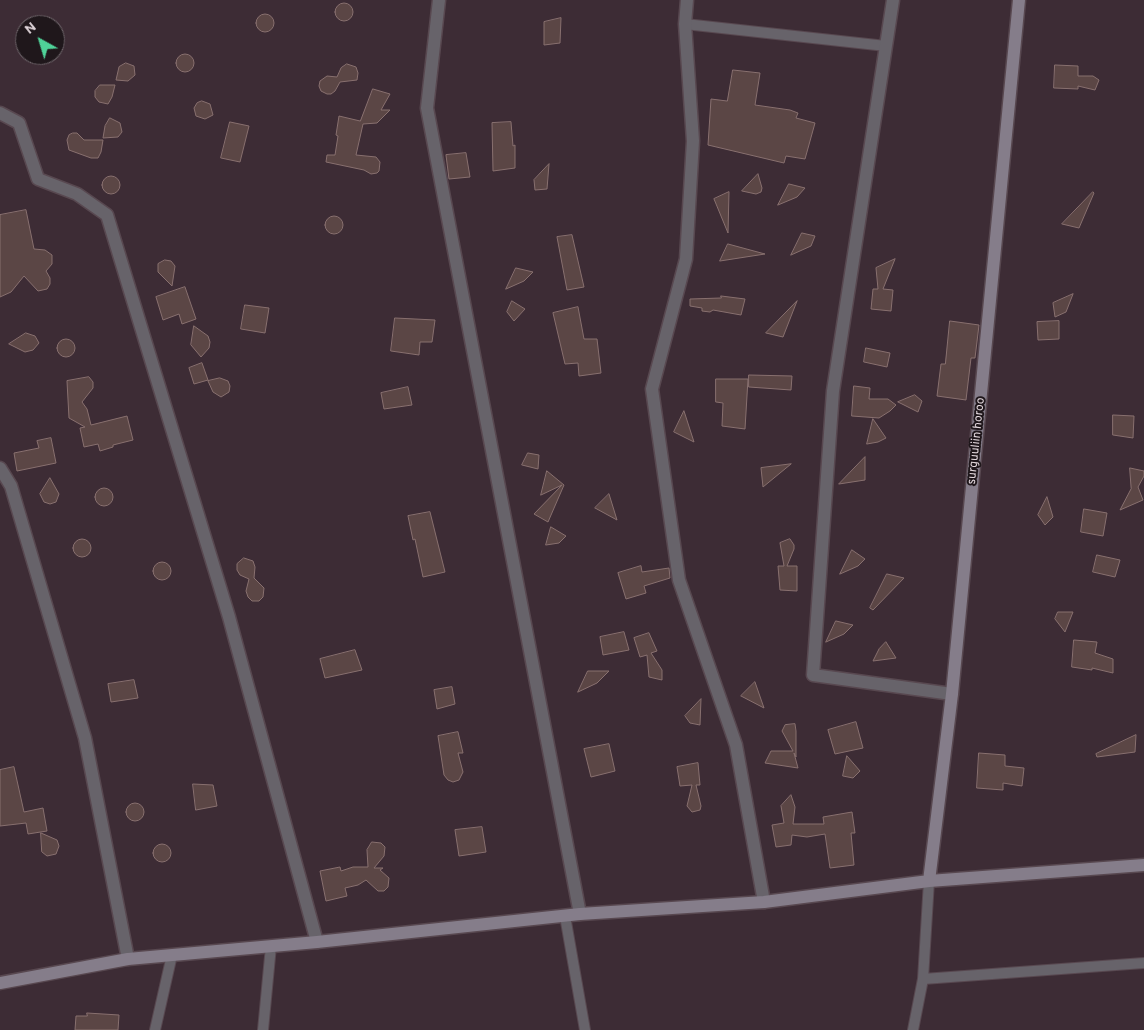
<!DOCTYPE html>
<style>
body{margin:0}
#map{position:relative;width:1144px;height:1030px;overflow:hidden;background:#3d2c35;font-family:Overpass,sans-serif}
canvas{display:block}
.north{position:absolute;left:15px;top:15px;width:50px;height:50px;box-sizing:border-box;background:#1f171b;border:1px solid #6d6469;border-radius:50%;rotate:321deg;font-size:14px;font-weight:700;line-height:20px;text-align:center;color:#e3d8dd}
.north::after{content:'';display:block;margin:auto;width:18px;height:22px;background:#4fd399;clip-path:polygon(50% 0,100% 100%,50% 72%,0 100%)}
</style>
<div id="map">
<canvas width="1144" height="1030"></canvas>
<div class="north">N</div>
</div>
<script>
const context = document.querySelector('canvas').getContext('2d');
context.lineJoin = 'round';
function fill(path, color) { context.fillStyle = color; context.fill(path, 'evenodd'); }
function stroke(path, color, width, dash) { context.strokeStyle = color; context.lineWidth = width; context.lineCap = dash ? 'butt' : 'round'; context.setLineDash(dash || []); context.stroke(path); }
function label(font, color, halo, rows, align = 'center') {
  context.font = font + ' Overpass,sans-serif'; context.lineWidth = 4; context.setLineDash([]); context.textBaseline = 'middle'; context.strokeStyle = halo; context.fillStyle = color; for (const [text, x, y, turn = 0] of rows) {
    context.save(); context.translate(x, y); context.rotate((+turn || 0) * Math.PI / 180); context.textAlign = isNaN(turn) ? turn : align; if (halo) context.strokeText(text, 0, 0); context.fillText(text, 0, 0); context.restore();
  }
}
const building = new Path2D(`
 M335 12a9 9 0 1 1 18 0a9 9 0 1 1-18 0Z
 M256 23a9 9 0 1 1 18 0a9 9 0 1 1-18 0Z
 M561,18L560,43L544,45V22Z
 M176 63a9 9 0 1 1 18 0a9 9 0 1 1-18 0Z
 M126,63L134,66L135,75L128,81L116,80L119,67Z
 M347,64L356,67L358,73L357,80L340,82L335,91L331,94H327L321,91L319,86L320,81L327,76L337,77L341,68Z
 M1055,65L1078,66V76H1093L1099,80L1095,90L1078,86V89L1054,88Z
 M733,70L760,73L755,105L790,110L798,113L796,118L815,123L805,159L786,156L784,163L708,145L711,99L727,101Z
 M100,85H115L112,97L108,104L99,102L95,97V91Z
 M373,89L390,94L381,110H390L377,123L363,124L356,155L376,157L380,162L379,171L377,173L371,174L364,170L326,162L327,155H335L338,136L336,135L339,116L360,121Z
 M202,101L210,104L213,115L205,119L196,116L194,108L197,103Z
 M110,118L120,123L122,132L118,137L103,138L105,126Z
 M230,122L249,126L240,162L221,158Z
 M511,122L513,146L515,145V168L493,171L492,123Z
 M73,133H77L84,140H103L101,152L98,158H91L69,150L67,140L69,135Z
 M466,153L470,177L449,179L446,155Z
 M549,164L547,189L535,190L534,180Z
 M758,174L762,188L761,192L756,194L742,191Z
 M102 185a9 9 0 1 1 18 0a9 9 0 1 1-18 0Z
 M789,184L805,188L797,197L778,205Z
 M729,192L728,233L714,199Z
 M1093,192L1094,193L1079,228L1062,224Z
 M26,210L34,249L45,250L52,255V264L46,271L50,278V284L47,289L38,291L24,276L11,292L0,297V215Z
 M325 225a9 9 0 1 1 18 0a9 9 0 1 1-18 0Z
 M802,233L815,236L811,246L791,255Z
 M572,235L584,287L567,290L557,237Z
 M728,244L765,254L720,261Z
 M895,259L883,289L893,290L891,311L871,309L873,289H878L876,268Z
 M165,260L171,261L175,266L172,286L158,272V264Z
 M516,268L533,272L524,281L506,289Z
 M185,287L196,319L182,324L179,314L163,320L156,297Z
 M1073,294L1066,312L1055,317L1053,303Z
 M721,296L745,299L741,315L713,310L710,312L702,311V308L690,306V299L721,298Z
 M512,301L525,309L514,321L507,312Z
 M797,301L783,337L766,333Z
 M245,305L269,308L265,333L241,329Z
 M578,307L584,339H597L601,373L579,376L578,363L565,364L553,313Z
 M395,318L435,320L432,342H420L419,355L391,351Z
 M950,321L979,325L975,358H971L966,400L937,396L941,364H945Z
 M1059,321V339L1038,340L1037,322Z
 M194,326L208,336L210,342L209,348L201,357L191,345Z
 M26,333L35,336L39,343L33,350L25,352L9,344Z
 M57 348a9 9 0 1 1 18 0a9 9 0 1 1-18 0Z
 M866,348L890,353L887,367L864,362Z
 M202,363L208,380L194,384L189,368Z
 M749,375L792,376L791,390L749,387Z
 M89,377L93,382V388L82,402L87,409L91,425L127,416L133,440L113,445V447L100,451L98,444L84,447L80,428L85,427L69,418L67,381Z
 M220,378L228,381L230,386L229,392L221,397L213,392L208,381Z
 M716,379H748L745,429L722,426L723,403L716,402Z
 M854,386L870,388L869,399H888L896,405L890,411L879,418L852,416Z
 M408,387L412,405L384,409L381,393Z
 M915,395L922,401L918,412L898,402Z
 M684,411L694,442L674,432Z
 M1113,415L1134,416L1133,438L1113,435Z
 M873,419L886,438L878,442L867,444Z
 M51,438L56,463L17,471L14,453L39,448L37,441Z
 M528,453L539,455L538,469L522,465Z
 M865,457V480L839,484Z
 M791,464L763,487L761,468Z
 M1130,468L1144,471V476L1138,487L1143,500L1120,510L1131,489Z
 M547,471L564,485L548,522L534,514L562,485L541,495Z
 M50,478L59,494L56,502L50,504L44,502L40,494Z
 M95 497a9 9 0 1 1 18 0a9 9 0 1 1-18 0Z
 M609,494L617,520L595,508Z
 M1047,497L1053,517L1045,525L1038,515Z
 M1084,509L1107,513L1103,536L1081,532Z
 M430,512L445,572L423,577L415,539L413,540L408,516Z
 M551,527L566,536L559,543L546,545Z
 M73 548a9 9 0 1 1 18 0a9 9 0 1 1-18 0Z
 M790,539L794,545V549L787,566H797V591L780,590L778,566H784L780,543Z
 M852,550L865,559L858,566L840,574Z
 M1097,555L1120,560L1115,577L1093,572Z
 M244,558L253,561L255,567L254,578L264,588L263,597L259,601H252L248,597L246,591L249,579L240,575L237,570V564Z
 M153 571a9 9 0 1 1 18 0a9 9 0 1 1-18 0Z
 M641,566L642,572L669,568L670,578L644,586L646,593L626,599L618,573Z
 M887,574L904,578L873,610L870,608Z
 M1058,612H1073L1065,632L1055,619Z
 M836,621L853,625L844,634L826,642Z
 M624,632L629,650L603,655L600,637Z
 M649,633L657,651L651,653L662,670V680L649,677L647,655L640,657L634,638Z
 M1074,640L1097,642L1095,653L1113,659V673L1092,668V670L1072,667Z
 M886,642L896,658L873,661L879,649Z
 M355,650L362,670L325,678L320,659Z
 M588,671H609L597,683L578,692Z
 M134,680L138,698L111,702L108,684Z
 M755,682L764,708L741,696Z
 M452,687L455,704L437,709L434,690Z
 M701,699L700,725L690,723L685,716Z
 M856,722L863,748L835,754L828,730Z
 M795,724L796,731V757L794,753L798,768L765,763L771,751H793L782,731L785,725Z
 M458,732L463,753H458L463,772L459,780L453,782L448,780L444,775L438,736Z
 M1136,735L1135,752L1097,757L1096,754Z
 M609,744L615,771L591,777L584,749Z
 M979,753L1005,755V766L1024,768L1022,786L1003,783V790L977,788Z
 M847,756L860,771L853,778L843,776Z
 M698,763L700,785H696L701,806L700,810L692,812L687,806L692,785L680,786L677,767Z
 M14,767L24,812L43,808L47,831L28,834L26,823L0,826V770Z
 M193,784L213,785L217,806L196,810Z
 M791,795L795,807L793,824H824L823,817L852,812L855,833H851L854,865L830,868L825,834L807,837L792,835L791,845L776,847L772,825L784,823L781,806Z
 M126 812a9 9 0 1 1 18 0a9 9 0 1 1-18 0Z
 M482,827L486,852L459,856L455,830Z
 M41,833L57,840L59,846L56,854L47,856L42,852Z
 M372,842L381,843L385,847L384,856L374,868H383L380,870L389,878L388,887L384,891H378L366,880L358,885L345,888L347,896L326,901L320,871L340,867L341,871L353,867H368L367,850Z
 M153 853a9 9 0 1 1 18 0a9 9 0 1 1-18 0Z
 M87,1013L119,1015L118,1030H75L76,1016H87Z`);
const lane = new Path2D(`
 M685,24L886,46
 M565,916L585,1030
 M923,979L1144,963
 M155,1030L172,955
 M263,1030L271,946
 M913,1030L923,979L929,881`);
const street = new Path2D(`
 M439,0L427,108L580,914
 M687,0L685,24L693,141L686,259L652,389L679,580L736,745L764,902
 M893,0L833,391L813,675L952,694
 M0,113L19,123L38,179L77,194L107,215L229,617L317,942
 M0,468L11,486L85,738L128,959`);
const secondary = new Path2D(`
 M929,881L952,694L1019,0
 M0,983L128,959L317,942L580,914L764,902L929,881L1144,865`);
const streetNames = [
 ["surguuliin horoo",977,441,-84]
];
fill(building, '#5b4645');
stroke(building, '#88706f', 1);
stroke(lane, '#584850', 12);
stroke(street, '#584850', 15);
stroke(secondary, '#584850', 15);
stroke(lane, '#67636a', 10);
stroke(street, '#67636a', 12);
stroke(secondary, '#857d8a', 12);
label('12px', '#e3d8dd', '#1f171b', streetNames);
</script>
